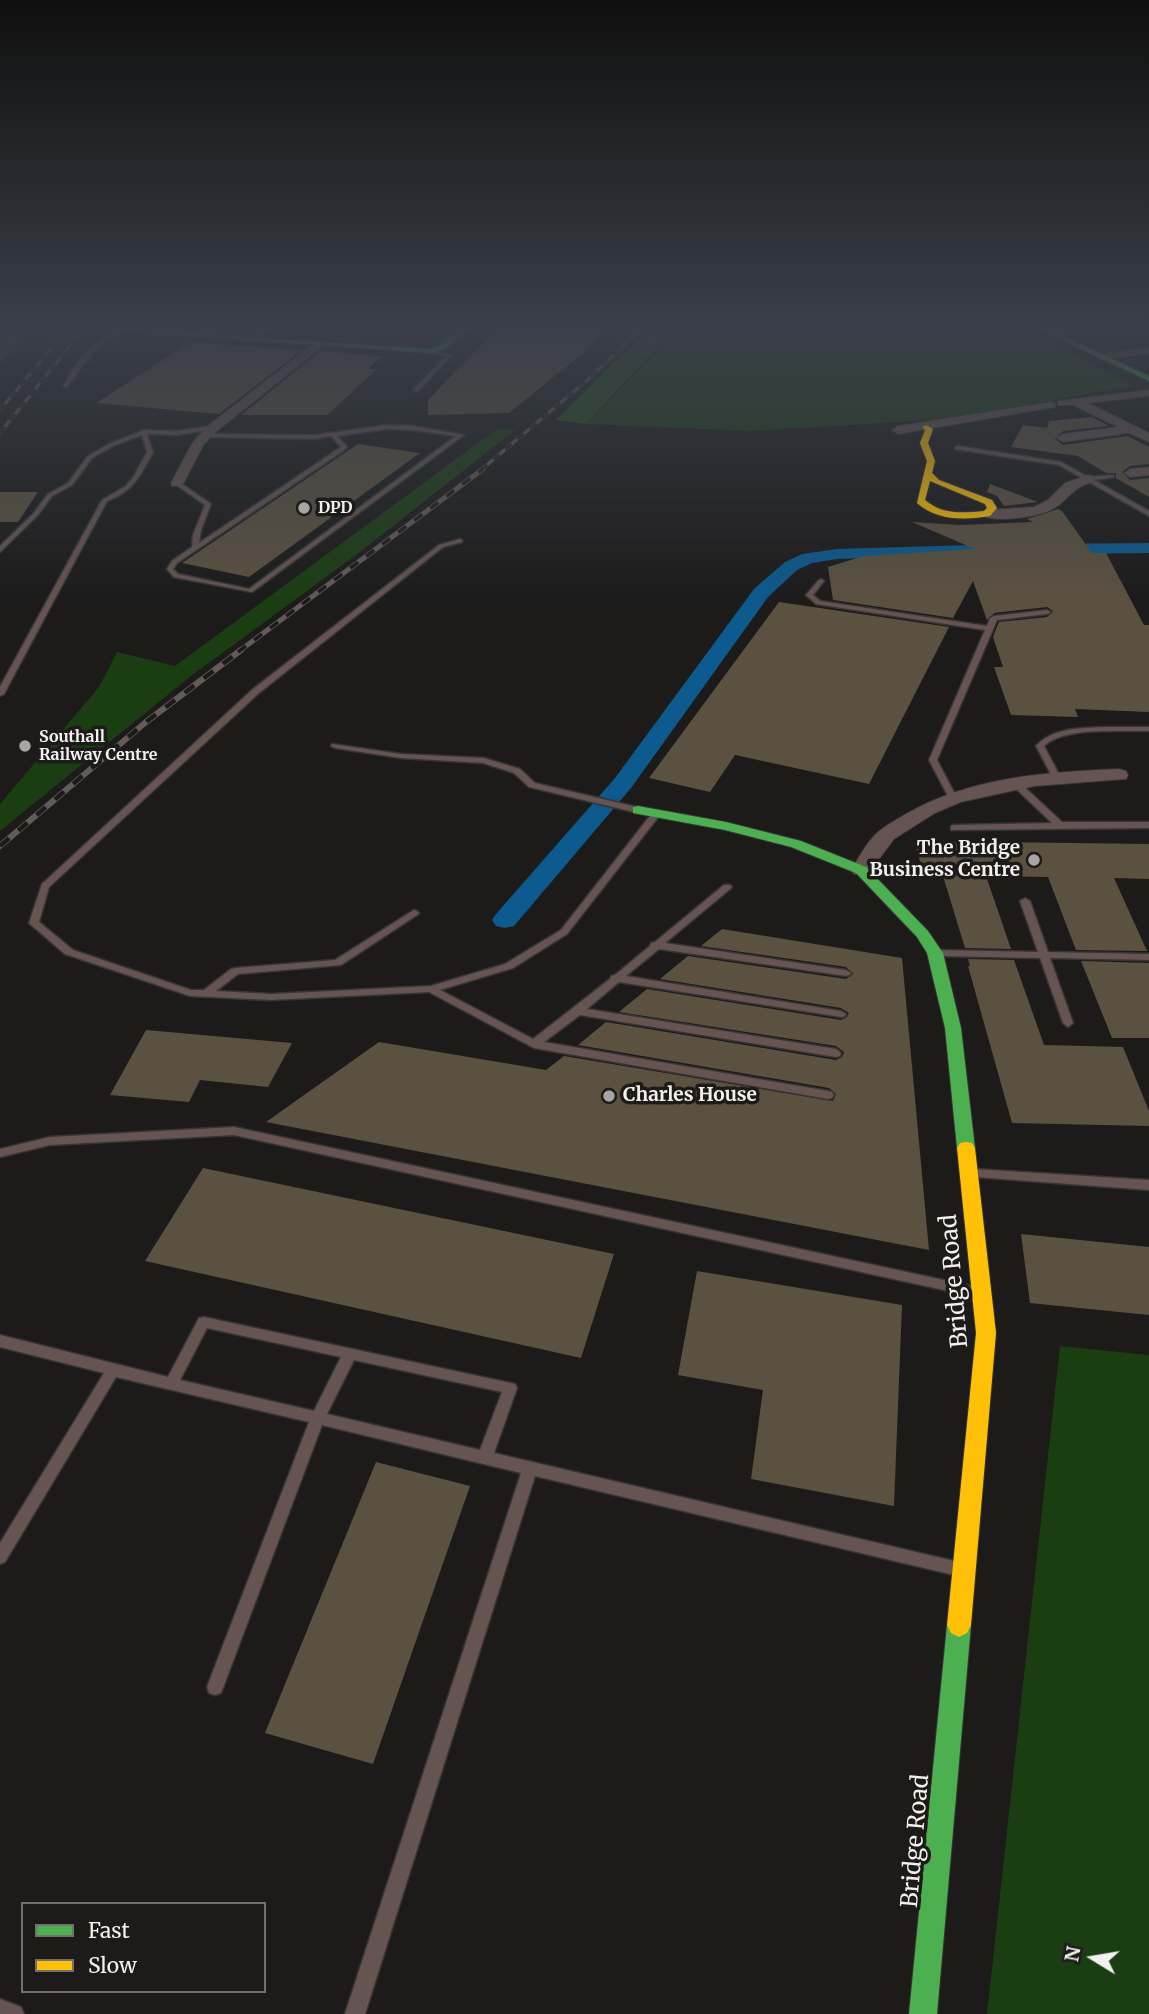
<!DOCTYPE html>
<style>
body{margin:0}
#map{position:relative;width:1149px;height:2014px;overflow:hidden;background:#1c1b1a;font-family:Merriweather,serif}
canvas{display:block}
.legend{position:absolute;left:21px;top:1902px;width:245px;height:91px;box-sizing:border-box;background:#1d1b19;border:2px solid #72716f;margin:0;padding:9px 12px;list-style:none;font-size:21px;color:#f2f1ef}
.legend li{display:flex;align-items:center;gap:14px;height:35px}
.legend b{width:35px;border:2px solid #72716f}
.north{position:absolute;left:1058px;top:1923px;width:70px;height:70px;-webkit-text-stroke:5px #1d1b19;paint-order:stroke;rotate:281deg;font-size:19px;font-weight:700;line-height:28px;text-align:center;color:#f2f1ef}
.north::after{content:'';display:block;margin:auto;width:24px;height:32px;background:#f2f1ef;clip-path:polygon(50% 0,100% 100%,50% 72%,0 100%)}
</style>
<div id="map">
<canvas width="1149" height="2014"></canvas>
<ul class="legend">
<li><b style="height:9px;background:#4caf50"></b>Fast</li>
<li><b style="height:9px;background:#ffc107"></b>Slow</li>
</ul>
<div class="north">N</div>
</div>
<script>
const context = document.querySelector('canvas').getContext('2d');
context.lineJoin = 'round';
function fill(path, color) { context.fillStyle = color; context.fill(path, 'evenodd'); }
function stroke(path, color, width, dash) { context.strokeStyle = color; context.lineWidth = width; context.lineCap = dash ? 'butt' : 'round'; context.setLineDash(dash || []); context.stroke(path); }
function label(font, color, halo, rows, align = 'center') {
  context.font = font + ' Merriweather,serif'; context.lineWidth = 7; context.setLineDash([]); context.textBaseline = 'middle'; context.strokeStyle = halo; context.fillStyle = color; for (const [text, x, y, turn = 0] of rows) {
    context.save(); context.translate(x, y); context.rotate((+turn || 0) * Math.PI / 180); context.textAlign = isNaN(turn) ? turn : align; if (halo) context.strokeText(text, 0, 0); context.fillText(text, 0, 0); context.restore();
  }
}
const green = new Path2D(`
 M682,326H1020L1132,386L949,419L751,431L586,424Z
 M497,429L515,430L360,552L191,676L0,831V804L99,687L117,652L175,666Z
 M1060,1346L1149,1355V2014H987Z`);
const forest = new Path2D(`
 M13,326H35L0,364V342Z
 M652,326H676L586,424L556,420Z`);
const canal = new Path2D(`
 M1149,543V553L1050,554L1041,549L1050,544Z
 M1006,544L1012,545L1015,549L1012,553L837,559L812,563L797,570L768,597L631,788L514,926L505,928L496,926L492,920L496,914L615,778L754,589L785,562L802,554L837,549Z`);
const building = new Path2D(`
 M500,326H611L587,350L509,413L428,415V400Z
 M191,342L302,350L219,414L96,403Z
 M321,351L382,356L368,369H377L327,415H241Z
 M1092,417L1109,426L1063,431L1055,439L1063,445L1128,436L1149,447V464L1130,466L1122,472L1130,480L1149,478V497L1116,478V473H1106L1078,456L1011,447L1023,425L1047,428L1049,421Z
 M358,444L420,453L249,577L182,563Z
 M990,484L1038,502L1004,506L997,496L987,492Z
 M0,492H38L18,522H0Z
 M1058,509L1062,511L1092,553H1106L1144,625H1149V712L1075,709L1078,717L1011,715L994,667H1003L993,637L999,622L1047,617L1053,611L1047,607L994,613L987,620L973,581L953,618L833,600L828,567L864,556L975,549L912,522L960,525L1033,522L1027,519Z
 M779,602L949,627L869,784L735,755L710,792L649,778Z
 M914,841L1149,844V879L1114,878L1147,951L1076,950L1048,877L986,876L1011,949L965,948L943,876L924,875Z
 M722,929L902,958L929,1250L266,1122L379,1042L546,1070L564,1056L833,1101L836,1094L829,1088L578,1045L606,1022L836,1060L842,1057L844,1052L836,1046L619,1012L647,989L841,1020L847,1017L849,1013L841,1008L660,979L688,956L846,979L853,974L846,967L701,946Z
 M968,959L1014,960L1044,1045L1123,1047L1149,1111V1126L1012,1123L968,966H970Z
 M1081,961L1149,963V1038H1112Z
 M146,1030L292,1043L268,1087L200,1080L189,1102L110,1095Z
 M203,1168L614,1254L581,1358L145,1261Z
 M1021,1234L1149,1247V1315L1030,1303Z
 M697,1271L902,1305L894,1506L751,1479L763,1390L678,1375Z
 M376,1462L470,1486L373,1764L265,1733Z`);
const lane = new Path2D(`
 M120,326H124L123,332C96,341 83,366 67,387H63C72,367 96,338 119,330Z
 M269,326H275L249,341L245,340Z
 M429,350L452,355L418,391H414V389L447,356L429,352Z
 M387,425L413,426L464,435L252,592L174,577L167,569L172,561L192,547L193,535L205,505L175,484V482H179L211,504L201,530L199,543L341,447L331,436L315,439L206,437L204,436V434L315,435ZM387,429L413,430L456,436L249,589L178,574L173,569L177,563L343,451L347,447L337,436Z
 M213,426L216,428L215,429L176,435L147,434L153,452C140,476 134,491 107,501L4,694L0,696V687L102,500L126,486L134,476L147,452L142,435L113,446L92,458L72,485L52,496L37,516L0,552V546L33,514L48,494L68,483L88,456L109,444L144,430L176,431Z
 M957,446L1061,462L1088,477L1114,475V477L1094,480L1149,511V516L1059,465L955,449V447Z
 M460,539L462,540V542L443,547L259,693L49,887L39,922L73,950L191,990H204L231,969L235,968L335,960L414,910L417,911L419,913L417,915L341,965L238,974L216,991L271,994L431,986L505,964L561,930L653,812L656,811L660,814L659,816L567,934L513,968L440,990L533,1039L610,979L611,976L615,975L650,946L651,943L655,942L724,885H730L732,887L730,889L665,943L846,970L851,973L850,975L846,976L659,949L626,976L841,1011L846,1014L845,1016L841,1017L619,982L587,1009L836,1049L841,1053L840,1056L836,1057L580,1015L544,1042L828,1091L832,1092L834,1095L832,1098L828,1099L534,1048L429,992L271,1000L190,996L65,954L29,923L42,884L253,689L439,545Z
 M821,579L824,581L813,595L820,601L987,626L990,618L994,616L1047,610L1051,612L1047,614L997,620L937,760L957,798L956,800L953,801L949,798L929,760L985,630L816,604L806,595L819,580Z
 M1107,727H1149V731C1121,732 1064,726 1044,746L1061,778L1060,780H1054L1036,746C1053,727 1083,728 1107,727Z
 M332,744L401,754L484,758L520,769L535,783L641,808L642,810L638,813L529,787L514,773L483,763L401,758L335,748L331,746Z
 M1015,780L1018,781L1062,822H1149V828L951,830V826L954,825L1052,823L1012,785L1011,783Z
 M1025,898L1030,901L1048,952L1149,954V960L1050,958L1073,1023L1068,1027L1063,1023L1040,958L937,956L932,953L937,950L1038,952L1020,901Z
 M234,1127L976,1287L981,1288L982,1292L981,1296L976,1297L234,1135L50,1145L0,1157V1149L50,1137Z
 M975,1169L1149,1180V1190L975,1177L971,1176L969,1173L971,1170Z
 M204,1317L515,1384L517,1388L494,1453L954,1561L959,1563L962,1568L959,1573L954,1575L535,1476L365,2014H345L521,1473L322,1425L221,1693L215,1695L209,1693L207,1687L309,1422L116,1377L5,1562L0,1564V1543L104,1373L0,1347V1335L168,1377L199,1318ZM207,1328L341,1357L314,1411L180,1380ZM354,1360L502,1392L480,1450L327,1414Z
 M0,1999L21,2007L24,2014H0Z`);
const street = new Path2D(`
 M316,342L325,344L217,431L204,444L182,486H172L171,483L193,442L209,425Z
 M1149,347V353L1102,360L1097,357L1102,354Z
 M1149,390V396L1088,403L1149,433V442L1129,433L1063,442L1057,438L1063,434L1118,427L1073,405H1058V401Z
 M1051,402L1055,403V407L898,434L892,430L898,426Z
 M1149,467V475L1130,477L1124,473L1130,469Z
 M1088,475L1093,476V482C1070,488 1069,501 1051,510C1037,517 992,524 980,514L987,510L1034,507L1048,500L1065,483Z
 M1119,769L1126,771L1128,775L1126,779L1035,786L961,802L935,813L894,839L868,874H854L851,870C859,858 865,845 875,835C884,826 896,820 906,814C971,777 1046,772 1119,769Z`);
const fast = new Path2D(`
 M465,326H473L445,349L431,353L118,331L121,329L430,349L439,345Z
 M1032,326H1041L1149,376V381Z
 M638,806L726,822L801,841L866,867L928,931L943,953L961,1028L975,1148L972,1153H960L957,1148L945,1028L927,953L917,937L856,873L791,847L725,830L633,813V807Z
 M959,1613L967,1617L971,1625L937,2014H909L947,1625L951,1617Z`);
const slow = new Path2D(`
 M926,425L933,429L928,443L935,461L932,473L939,480L992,500L997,508L990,516C965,520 937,521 917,503L927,461L920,443L925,430L922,427ZM930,481L985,504L987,508L984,511C963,513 942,515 925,500Z
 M966,1142L972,1143L975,1148L996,1333L971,1625L967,1633L959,1637L951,1633L947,1625L976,1333L957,1148L960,1143Z`);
const railFar2 = new Path2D(`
 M0,410L70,326
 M0,433L86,326
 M481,470L592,376L643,326`);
const railFar1 = new Path2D(`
 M238,652L483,469`);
const rail = new Path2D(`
 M0,846L146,722L241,650`);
const markers = [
 [304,508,7,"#a7a6a4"],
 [25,746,7,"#a7a6a4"],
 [1034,860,7,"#a7a6a4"],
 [609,1096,7,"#a7a6a4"]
];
const farPoinames = [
 ["DPD",318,508],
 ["Southall",39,737],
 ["Railway Centre",39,755]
];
const poiNames = [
 ["The Bridge",1020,849],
 ["Business Centre",1020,871],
 ["Charles House",623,1096,"left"]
];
const nearStreetnames = [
 ["Bridge Road",955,1281,-95],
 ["Bridge Road",916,1841,-85]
];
fill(green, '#1b3d12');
fill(forest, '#215114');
fill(canal, '#0c5a8e');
fill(building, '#5b5140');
stroke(lane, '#363534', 3);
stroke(street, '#363534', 2);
stroke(fast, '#363534', 2);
stroke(slow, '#363534', 2);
fill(lane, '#655451');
fill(street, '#655451');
fill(fast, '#4caf50');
fill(slow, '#ffc107');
stroke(railFar2, '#625b59', 3.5);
stroke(railFar1, '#625b59', 5);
stroke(rail, '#625b59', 6);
stroke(railFar2, '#1d1b19', 2.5, [8]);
stroke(railFar1, '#1d1b19', 3.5, [10]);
stroke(rail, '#1d1b19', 4.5, [12]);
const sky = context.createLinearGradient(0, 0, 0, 608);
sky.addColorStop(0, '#0f0f0e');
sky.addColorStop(0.54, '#3a3f49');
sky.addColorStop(1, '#3a3f4900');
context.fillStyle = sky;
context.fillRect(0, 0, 1149, 608);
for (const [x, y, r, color] of markers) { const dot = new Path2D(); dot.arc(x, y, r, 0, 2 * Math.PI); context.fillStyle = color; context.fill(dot); stroke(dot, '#1d1b19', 2.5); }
label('bold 16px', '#f2f1ef', '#1d1b19', farPoinames, 'left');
label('bold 19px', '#f2f1ef', '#1d1b19', poiNames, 'right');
label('23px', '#f2f1ef', '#1d1b19', nearStreetnames);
</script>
